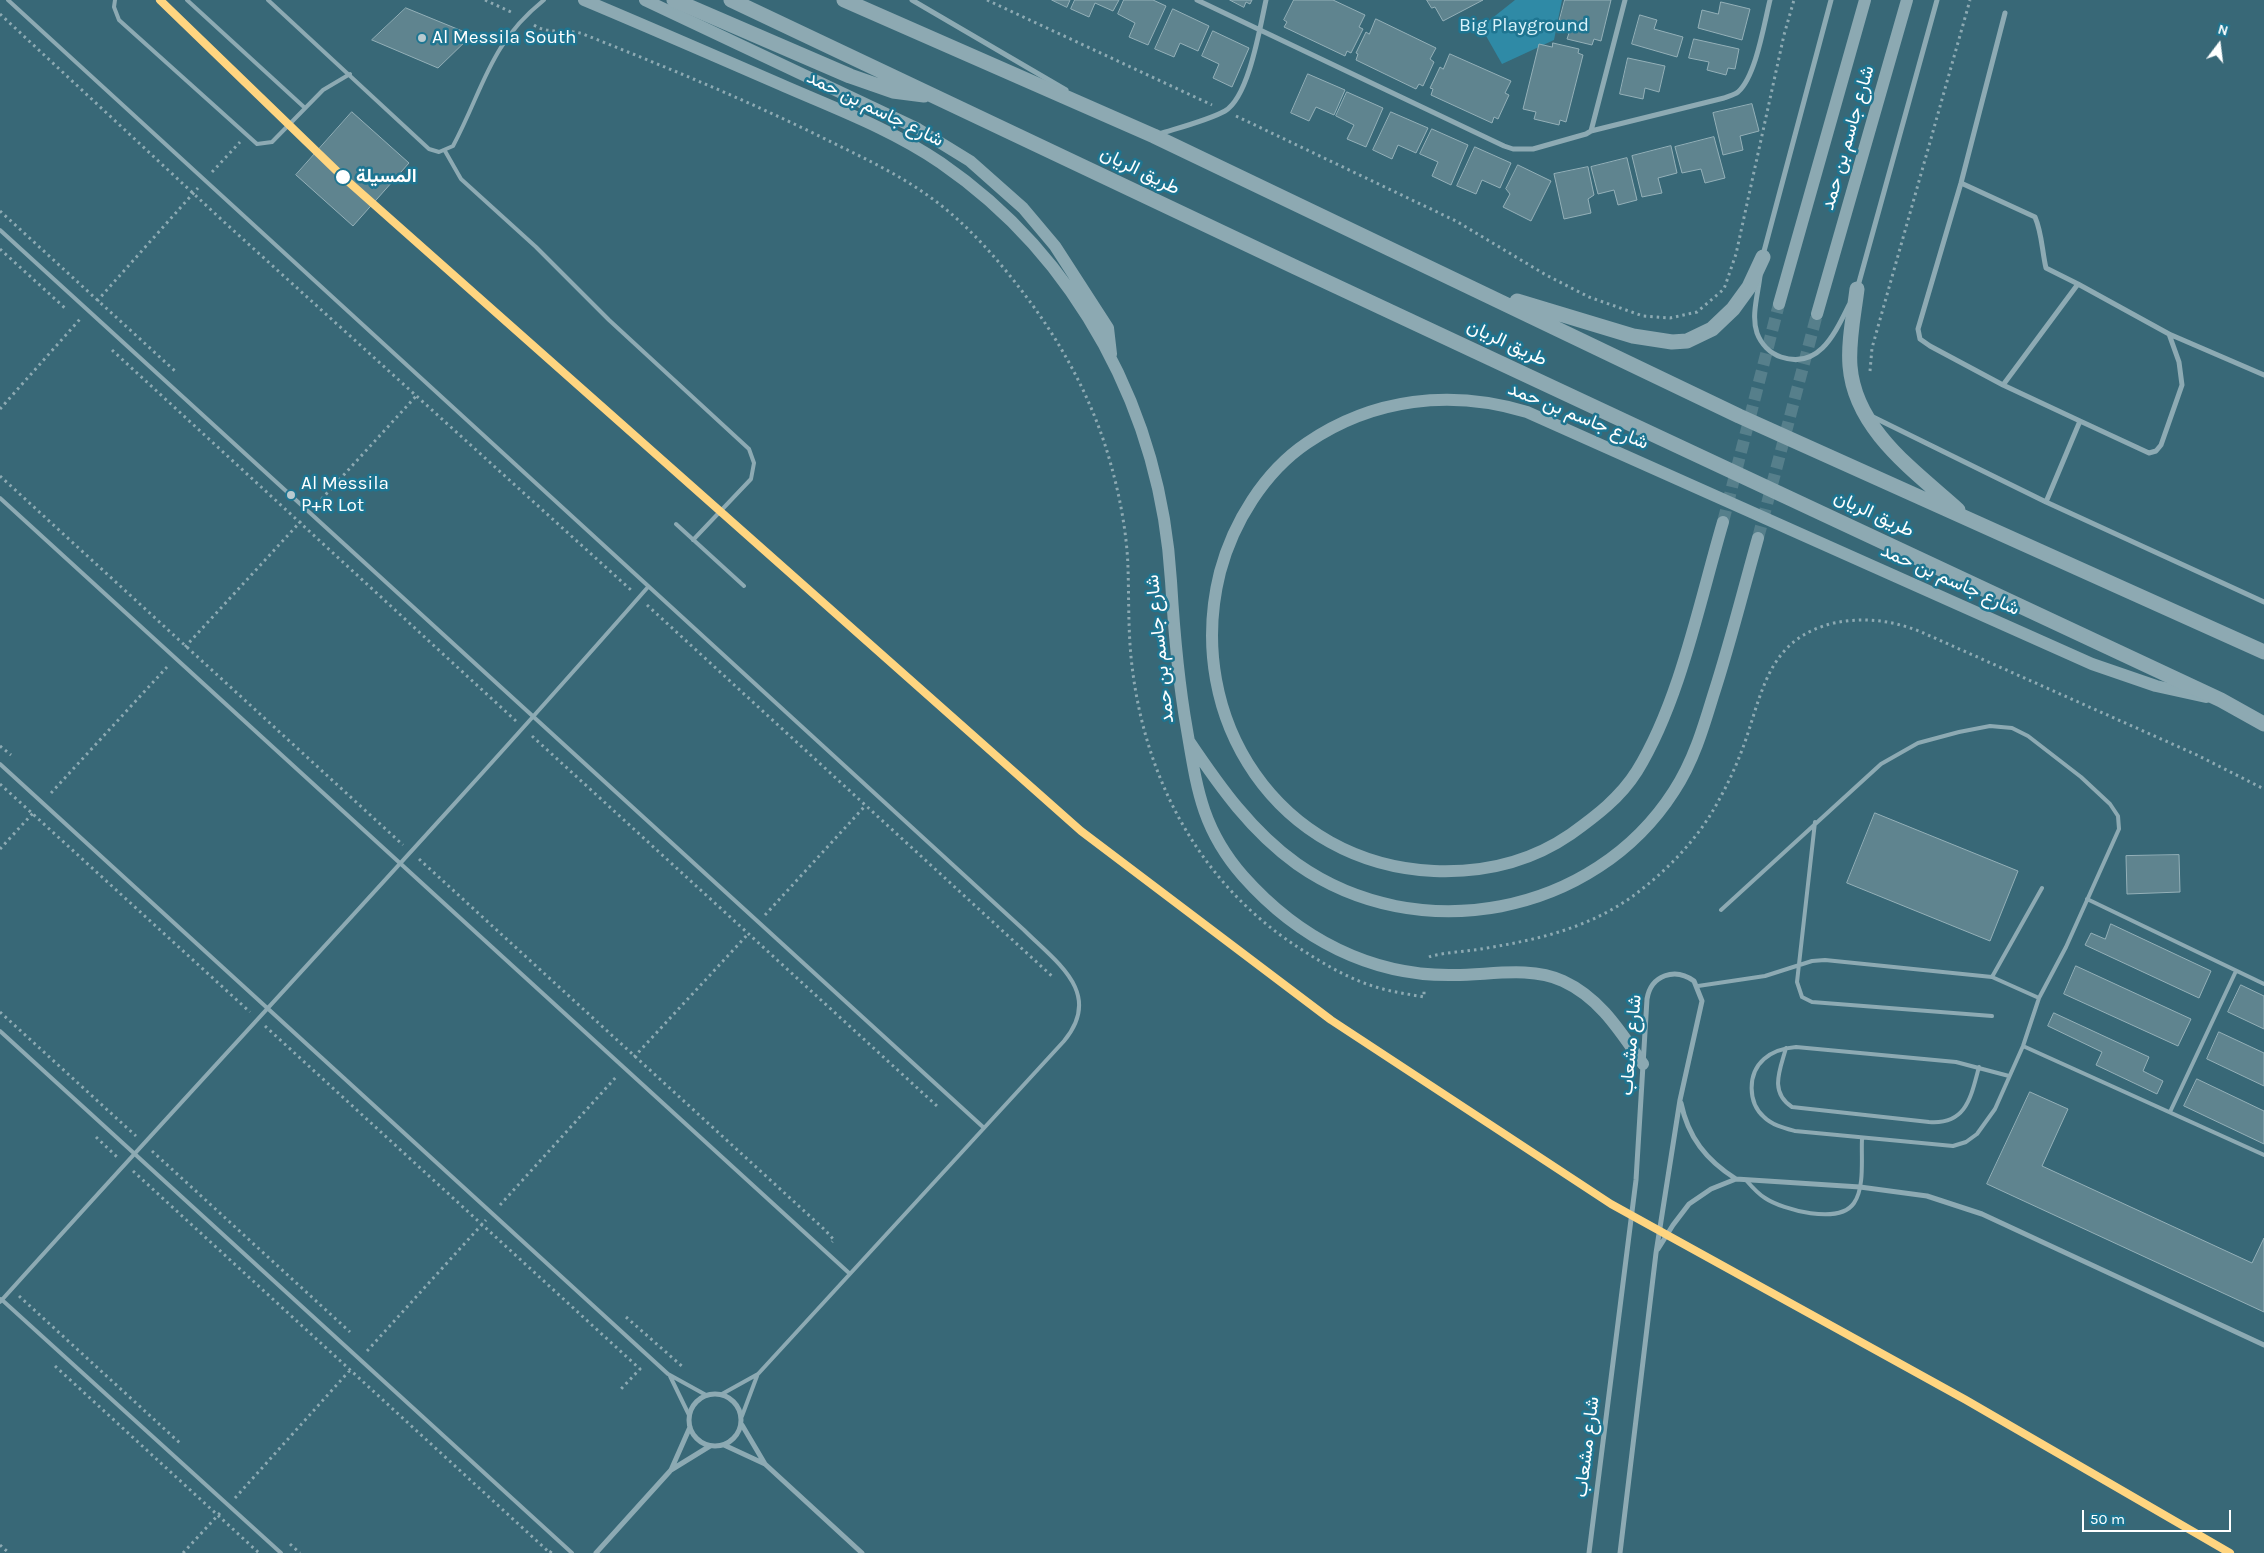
<!DOCTYPE html>
<meta charset="utf-8">
<style>
body{margin:0}
#map{position:relative;width:2264px;height:1553px;overflow:hidden;background:#386877;font-family:Karla,sans-serif}
canvas{display:block}
.north{position:absolute;left:2194px;top:20px;width:50px;height:50px;-webkit-text-stroke:4px #1e7591;paint-order:stroke;rotate:15deg;font-size:14px;font-weight:700;line-height:20px;text-align:center;color:#fff}
.north::after{content:'';display:block;margin:auto;width:18px;height:22px;background:#fff;clip-path:polygon(50% 0,100% 100%,50% 72%,0 100%)}
.scale{position:absolute;left:2082px;top:1510px;width:149px;height:22px;box-sizing:border-box;border:2px solid #fff;border-top:0;padding-left:6px;font-size:15px;line-height:18px;white-space:nowrap;color:#fff;-webkit-text-stroke:4px #1e7591;paint-order:stroke}
</style>
<div id="map">
<canvas width="2264" height="1553"></canvas>
<div class="north">N</div>
<div class="scale">50 m</div>
</div>
<script>
const context = document.querySelector('canvas').getContext('2d');
context.lineJoin = 'round';
function fill(path, color) { context.fillStyle = color; context.fill(path, 'evenodd'); }
function stroke(path, color, width, dash) { context.strokeStyle = color; context.lineWidth = width; context.lineCap = dash ? 'butt' : 'round'; context.setLineDash(dash || []); context.stroke(path); }
function label(font, color, halo, rows, align = 'center') {
  context.font = font + ' Karla,Vazirmatn,sans-serif'; context.lineWidth = 5; context.setLineDash([]); context.textBaseline = 'middle'; context.strokeStyle = halo; context.fillStyle = color; for (const [text, x, y, turn = 0] of rows) {
    context.save(); context.translate(x, y); context.rotate((+turn || 0) * Math.PI / 180); context.textAlign = isNaN(turn) ? turn : align; if (halo) context.strokeText(text, 0, 0); context.fillText(text, 0, 0); context.restore();
  }
}
const green = new Path2D(`
 M1515,0H1562L1554,40L1502,64L1481,27Z`);
const building = new Path2D(`
 M1052,0H1070L1067,7Z
 M1075,0H1119L1113,11L1095,3L1089,17L1071,9Z
 M1124,0H1153L1166,6L1148,45L1129,37L1135,23L1118,14Z
 M1230,0H1252L1250,4L1246,2L1244,7Z
 M1294,0H1333L1365,15L1359,27L1363,29L1351,53L1347,51L1345,56L1284,27L1287,22L1284,20Z
 M1427,0H1483L1443,21L1435,7L1432,8Z
 M1565,0H1611L1601,41L1594,39L1592,45L1567,39L1569,33L1557,30Z
 M1721,2L1750,9L1742,40L1698,28L1702,10L1718,14Z
 M406,8L472,35L438,68L372,40Z
 M1173,9L1209,26L1198,51L1180,43L1174,57L1155,49Z
 M1640,15L1657,20L1654,29L1683,37L1677,57L1632,44Z
 M1376,19L1436,48L1430,59L1434,62L1423,86L1419,84L1416,89L1356,60L1358,54L1356,53L1366,32L1369,34Z
 M1213,31L1249,48L1232,87L1213,78L1219,64L1202,56Z
 M1694,39L1739,49L1735,69L1728,68L1726,75L1707,70L1709,62L1689,58Z
 M1553,43L1579,49L1578,53L1583,55L1566,122L1560,120L1559,125L1534,119L1536,112L1523,109L1539,44L1552,47Z
 M1450,54L1511,81L1505,93L1509,95L1498,119L1494,117L1492,123L1431,95L1433,89L1430,88L1440,67L1443,69Z
 M1628,58L1665,66L1659,92L1645,88L1643,99L1620,94Z
 M1308,74L1345,90L1334,115L1316,107L1309,121L1291,113Z
 M1347,92L1383,108L1366,147L1347,139L1354,125L1336,116Z
 M1752,104L1759,131L1740,136L1743,150L1723,155L1713,113Z
 M352,112L409,163L353,226L296,175Z
 M1391,112L1428,128L1416,153L1398,145L1392,159L1373,150Z
 M1432,129L1468,145L1451,185L1432,176L1438,162L1420,154Z
 M1714,137L1725,178L1705,183L1701,169L1682,173L1675,147Z
 M1671,146L1677,173L1658,178L1662,193L1642,197L1632,156Z
 M1475,147L1511,163L1500,188L1482,180L1476,194L1457,186Z
 M1627,158L1637,200L1618,205L1614,190L1598,194L1591,167Z
 M1518,165L1551,181L1531,221L1503,207L1510,194L1506,189Z
 M1588,167L1594,195L1588,199L1591,213L1564,219L1554,174Z
 M1875,813L2018,871L1990,941L1847,883Z
 M2179,855L2180,892L2127,894L2126,856Z
 M2111,924L2211,971L2199,998L2085,945L2091,933L2105,939Z
 M2076,966L2191,1019L2178,1046L2064,994Z
 M2241,985L2264,996V1029L2228,1012Z
 M2054,1013L2149,1057L2143,1071L2163,1081L2157,1094L2096,1065L2102,1052L2048,1026Z
 M2219,1032L2264,1053V1086L2207,1059Z
 M2197,1079L2264,1111V1144L2184,1106Z
 M2030,1092L2068,1109L2042,1166L2252,1263L2264,1238V1312L1987,1184Z`);
const primaryTunnel = new Path2D(`
 M1723,522L1779,304
 M1758,538L1817,314`);
const path = new Path2D(`
 M485,0L513,13
 M987,0L1212,105
 M0,14L223,221L631,590
 M534,25C549,35 566,28 583,34C661,65 737,96 813,133C853,153 894,171 930,197C969,225 1002,264 1031,303C1066,351 1095,406 1111,465C1120,497 1127,534 1128,568C1129,601 1128,633 1132,666C1146,785 1204,890 1307,953C1329,967 1352,980 1376,987C1392,992 1408,994 1424,997V990
 M1236,116L1456,221L1546,275L1589,297L1643,316L1670,318L1697,312L1724,289L1736,254L1784,35L1794,0
 M212,172L240,142
 M0,211L175,371
 M0,249L66,309
 M97,301L198,188
 M112,350L516,721
 M1870,371L1872,348L1970,0
 M0,409L81,318
 M0,476L403,845
 M317,504L418,394
 M647,605L1054,978
 M185,647L301,521
 M532,736L937,1106
 M0,746L11,755
 M0,784L250,1012
 M51,793L167,667
 M0,849L33,813
 M419,859L825,1230L834,1240L832,1242
 M765,915L865,806
 M1429,957C1438,953 1469,951 1481,949C1536,940 1587,929 1633,896C1668,870 1700,837 1720,798C1731,778 1740,757 1747,736C1764,684 1772,638 1834,623C1863,617 1890,620 1919,631L2197,755L2264,789
 M0,1012L136,1136
 M265,1026L640,1369L621,1389
 M634,1057L749,933
 M96,1137L117,1157
 M152,1151L350,1332
 M133,1171L550,1553L552,1550
 M500,1205L617,1076
 M19,1296L182,1445
 M626,1317L684,1368
 M367,1351L486,1220
 M55,1366L259,1553
 M235,1498L351,1369
 M290,1544L300,1553
 M0,1545L9,1553
 M183,1553L220,1513`);
const lane = new Path2D(`
 M8,0L1024,930C1056,962 1104,993 1064,1041L758,1374L722,1394
 M115,0L114,7L119,20L257,144L272,142L323,90L350,74
 M187,0L305,108
 M268,0L429,149L439,152L453,146C484,88 489,44 544,0
 M445,151L461,179L536,247L609,320L749,449L754,463L751,479L693,540
 M0,230L983,1127
 M0,498L849,1273
 M676,524L744,586
 M0,764L668,1374L706,1395
 M1815,822L1797,982L1802,997L1812,1002L1992,1016
 M2087,899L2264,984
 M1721,910L1881,764L1918,743L1959,732L1990,726L2012,728L2028,736L2081,777L2110,804L2118,816L2119,829L2066,947L2039,998L2023,1046L1995,1109L1977,1134L1966,1142L1953,1146L1795,1131C1784,1128 1772,1125 1764,1117C1748,1103 1747,1074 1764,1059C1773,1051 1784,1048 1796,1047L1956,1062L2009,1076
 M1992,977L2042,888
 M1698,986L1765,976L1812,961L1825,960L1992,977L2039,998
 M0,1031L572,1553
 M2023,1046L2264,1155
 M1786,1048C1780,1070 1769,1092 1792,1107L1929,1122C1967,1125 1971,1096 1979,1067
 M2170,1112L2236,971
 M1746,1180C1752,1187 1757,1193 1765,1198C1783,1210 1839,1225 1854,1203C1865,1187 1861,1157 1862,1139
 M1,1299L281,1553
 M0,1302C215,1063 436,829 648,587
 M670,1376L689,1415
 M742,1416L757,1376`);
const street = new Path2D(`
 M912,0L1066,90
 M1197,0L1504,146L1513,149H1533L1586,134L1591,131L1625,0
 M2005,13L1961,183L1918,329L1920,339L1930,346L2003,385L2080,421L2046,502
 M1591,131L1724,98C1729,96 1734,95 1738,92C1756,76 1764,24 1770,0
 M1159,134C1178,128 1209,120 1225,111C1249,97 1260,27 1266,0
 M1961,183L2035,217C2042,233 2042,251 2046,268L2078,284L2003,385
 M1763,255L1831,0
 M1760,276C1758,294 1751,316 1757,333C1761,344 1770,353 1781,357C1819,370 1835,333 1849,305
 M2078,284L2169,334L2179,362L2182,385L2161,445L2156,451L2149,453L2080,421
 M1858,286L1937,0
 M2169,334L2264,375
 M1871,416L2046,502L2264,602
 M1681,1103C1688,1137 1706,1160 1736,1179
 M1658,1249L1673,1225L1689,1204L1711,1189L1736,1179L1860,1187L1927,1196L1982,1214L2264,1345
 M689 1420a26 26 0 1 1 52 0a26 26 0 1 1-52 0Z
 M742,1425L765,1464L862,1553
 M724,1445L765,1464
 M671,1470L690,1427
 M596,1553L671,1470L710,1446
 M1589,1553L1636,1180L1647,999C1651,975 1675,967 1694,981L1702,1001L1680,1100L1656,1253L1620,1553`);
const primary = new Path2D(`
 M584,0C651,28 717,57 784,86C837,109 893,130 941,163C1079,258 1161,414 1171,581C1174,631 1178,680 1187,730C1197,789 1202,829 1243,876C1298,938 1371,977 1455,975C1490,975 1530,966 1563,981C1600,998 1620,1031 1643,1064
 M645,0L918,129L970,161L1023,208L1055,246L1108,328L1111,354
 M1779,304L1865,0
 M1817,314L1907,0
 M1723,522C1700,600 1680,701 1637,771C1620,798 1596,816 1571,834C1529,863 1484,873 1434,871C1279,864 1183,719 1220,572C1233,523 1264,472 1307,443C1373,398 1451,389 1527,412L2092,664L2156,686L2206,697
 M1189,741C1220,787 1251,831 1297,864C1418,949 1594,916 1674,791C1693,762 1703,729 1713,696C1730,644 1743,591 1758,538`);
const highway = new Path2D(`
 M674,0L850,76L893,91L924,95
 M731,0L1295,267L2221,700L2264,724
 M844,0L1154,136L1739,416L2264,652
 M1857,289C1854,314 1848,341 1850,366C1855,430 1915,471 1958,510
 M1517,301L1633,336L1672,342L1687,341L1712,329L1733,309L1749,287L1763,257`);
const metro1 = new Path2D(`
 M160,0L343,177L1081,831L1331,1020L1611,1204L1966,1400L2230,1553`);
const markers = [
 [422,38,5,"#b9cacf"],
 [343,177,8,"#fff"],
 [291,495,5,"#b9cacf"]
];
const parkNames = [
 ["Big Playground",1524,26]
];
const poiNames = [
 ["Al Messila South",432,38],
 ["Al Messila",301,484],
 ["P+R Lot",301,506]
];
const streetNames = [
 ["شارع جاسم بن حمد",875,109,26],
 ["شارع جاسم بن حمد",1848,138,-74],
 ["طريق الريان",1140,171,26],
 ["طريق الريان",1507,343,25],
 ["شارع جاسم بن حمد",1578,416,22],
 ["طريق الريان",1874,514,25],
 ["شارع جاسم بن حمد",1950,580,24],
 ["شارع جاسم بن حمد",1160,649,-96],
 ["شارع مشعاب",1631,1045,-85],
 ["شارع مشعاب",1587,1447,-83]
];
const stopNames = [
 ["المسيلة",356,177]
];
fill(green, '#2f8aa6');
fill(building, '#5f848f');
stroke(building, '#94b0b8', 1);
stroke(primaryTunnel, '#567f8b', 12, [12, 6]);
stroke(path, '#8daab3', 3, [2.5, 4]);
stroke(lane, '#8daab3', 4);
stroke(street, '#8daab3', 5);
stroke(primary, '#8ca9b2', 12);
stroke(highway, '#8da9b2', 15);
stroke(metro1, '#ffd580', 8);
for (const [x, y, r, color] of markers) { const dot = new Path2D(); dot.arc(x, y, r, 0, 2 * Math.PI); context.fillStyle = color; context.fill(dot); stroke(dot, '#1e7591', 2); }
label('19px', '#daf3fb', '#1e7591', parkNames);
label('19px', '#fff', '#1e7591', poiNames, 'left');
label('19px', '#fff', '#1e7591', streetNames);
label('bold 19px', '#fff', '#1e7591', stopNames, 'left');
</script>
